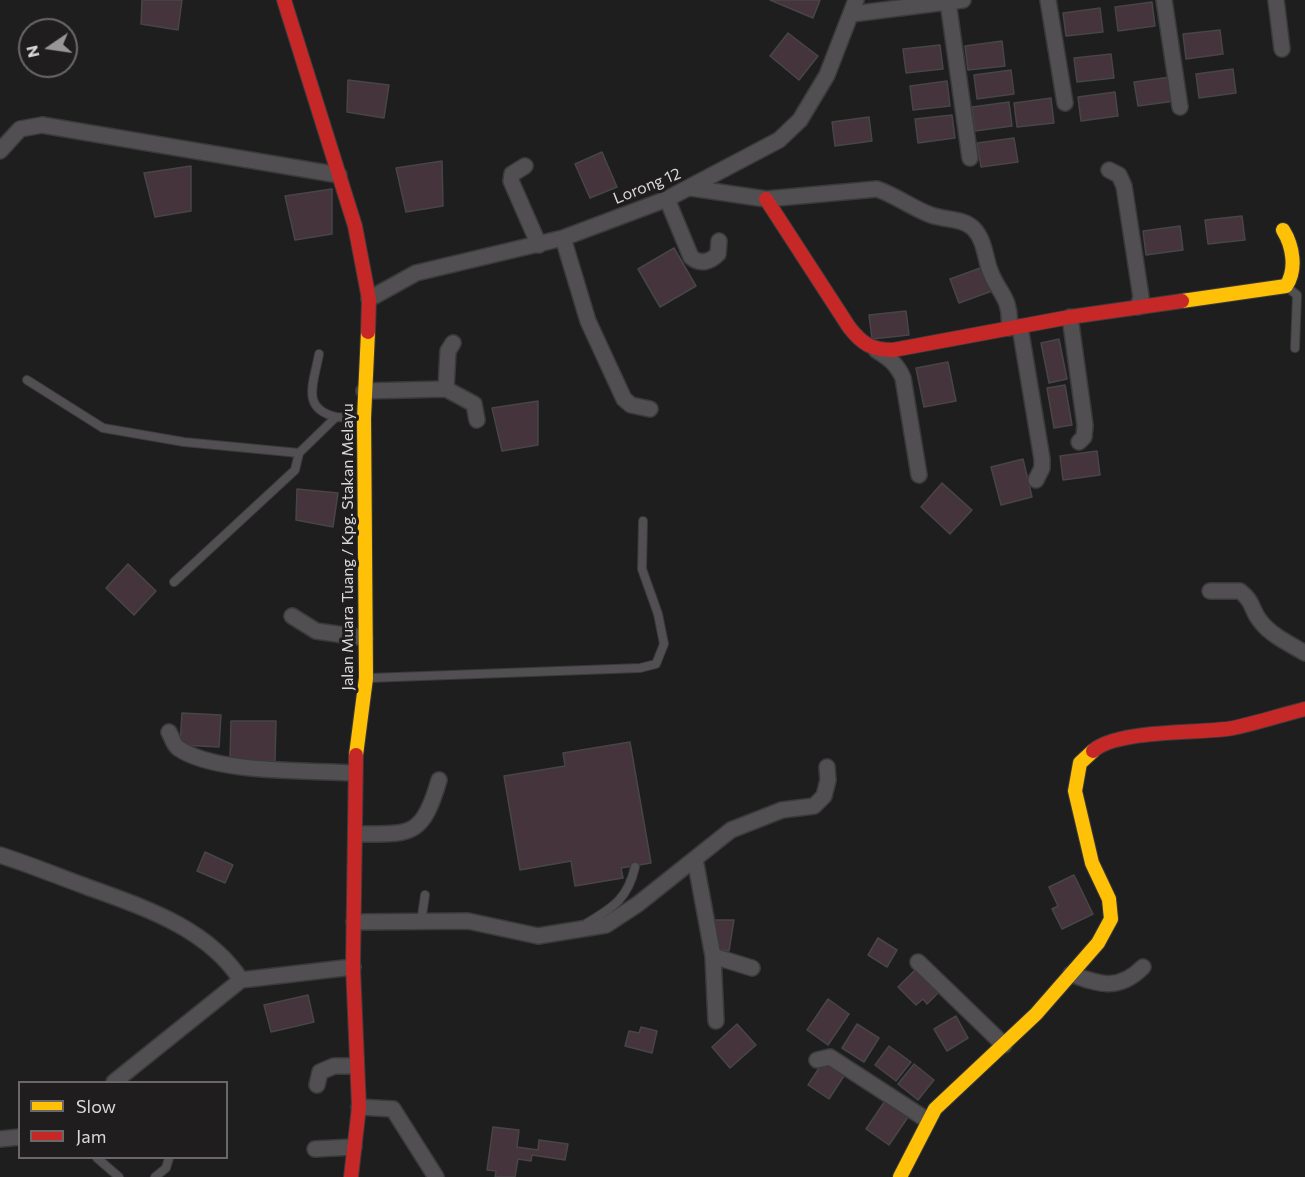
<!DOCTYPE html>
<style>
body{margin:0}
#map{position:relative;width:1305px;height:1177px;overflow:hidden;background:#1f1e1f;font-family:Commissioner,sans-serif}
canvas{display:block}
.legend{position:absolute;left:18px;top:1081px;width:210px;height:78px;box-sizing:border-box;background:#201d1f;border:2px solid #6a6869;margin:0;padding:8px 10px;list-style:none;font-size:18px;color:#d9d8d9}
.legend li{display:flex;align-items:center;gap:12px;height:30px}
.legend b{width:30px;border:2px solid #6a6869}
.north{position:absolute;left:18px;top:18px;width:60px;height:60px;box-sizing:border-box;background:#201d1f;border:2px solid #6a6869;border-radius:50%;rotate:257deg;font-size:16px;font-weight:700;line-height:24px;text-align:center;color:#d9d8d9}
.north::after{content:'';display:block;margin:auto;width:21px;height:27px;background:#989798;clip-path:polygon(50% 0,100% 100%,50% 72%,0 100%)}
</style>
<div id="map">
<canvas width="1305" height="1177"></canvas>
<ul class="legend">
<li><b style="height:8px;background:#ffc107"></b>Slow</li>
<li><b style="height:8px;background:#c62828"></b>Jam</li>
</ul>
<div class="north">N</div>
</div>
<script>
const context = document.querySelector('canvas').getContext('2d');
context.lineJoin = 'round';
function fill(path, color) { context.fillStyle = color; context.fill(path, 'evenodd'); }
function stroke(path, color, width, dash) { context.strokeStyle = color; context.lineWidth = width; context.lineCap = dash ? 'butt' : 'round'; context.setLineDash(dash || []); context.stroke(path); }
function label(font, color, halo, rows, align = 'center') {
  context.font = font + ' Commissioner,sans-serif'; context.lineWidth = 6; context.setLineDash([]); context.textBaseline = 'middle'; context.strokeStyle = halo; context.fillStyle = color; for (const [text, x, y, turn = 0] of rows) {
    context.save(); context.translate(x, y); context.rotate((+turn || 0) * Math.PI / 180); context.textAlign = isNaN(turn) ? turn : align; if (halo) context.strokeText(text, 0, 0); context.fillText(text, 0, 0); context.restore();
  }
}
const building = new Path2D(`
 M142,0H182L178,30L141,24Z
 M770,0H820L813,18Z
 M1152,2L1155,26L1118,31L1115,7Z
 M1100,8L1103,32L1066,36L1063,13Z
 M1220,30L1223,54L1186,59L1183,34Z
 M788,33L818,56L799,80L770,56Z
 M1002,41L1005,66L968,70L965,46Z
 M940,45L943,69L906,73L903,49Z
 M1111,54L1114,78L1077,82L1074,58Z
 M1233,69L1236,93L1199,98L1196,74Z
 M1011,70L1014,94L977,99L974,75Z
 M1171,77L1175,101L1138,106L1134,82Z
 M348,80L389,85L384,118L347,112Z
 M947,81L950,106L913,110L910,86Z
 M1115,92L1118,116L1081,121L1078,97Z
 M1051,98L1054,123L1017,127L1014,103Z
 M1009,102L1012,126L975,131L972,107Z
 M952,115L955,138L918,143L915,119Z
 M869,117L872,141L835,146L832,122Z
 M1014,138L1018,162L981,167L977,143Z
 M602,152L617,187L590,198L575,164Z
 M442,161L443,206L406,212L396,168Z
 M191,166V211L155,217L144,173Z
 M332,189V234L295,240L285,196Z
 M1242,216L1245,240L1208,244L1205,220Z
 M1180,226L1183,250L1146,255L1143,231Z
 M674,248L696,286L660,307L638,269Z
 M983,267L992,291L959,303L950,279Z
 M906,311L909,335L872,339L869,315Z
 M1059,339L1067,379L1049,383L1041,343Z
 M948,362L956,401L924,407L916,368Z
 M1065,385L1072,425L1054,428L1047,388Z
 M538,401V445L502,451L492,408Z
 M1097,451L1100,475L1063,480L1060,456Z
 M1023,459L1032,497L1001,505L991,467Z
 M942,483L972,510L950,534L921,507Z
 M297,489L338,493L333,527L296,520Z
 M128,564L156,591L134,615L106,588Z
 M182,713L221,715L219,747L180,745Z
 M231,721H276L275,761L230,760Z
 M630,742L651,863L621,868L623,878L575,886L571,861L520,870L504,776L565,766L563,753Z
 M205,852L233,865L225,883L197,871Z
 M1074,875L1093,914L1062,929L1052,909L1058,906L1049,887Z
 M712,920H734L729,951L715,948Z
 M878,938L897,950L887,967L868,955Z
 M916,969L939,992L927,1004L923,999L916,1005L898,987Z
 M308,995L314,1022L271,1032L264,1005Z
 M828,999L849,1014L828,1045L807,1030Z
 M956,1016L968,1038L947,1051L934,1029Z
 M737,1024L756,1045L730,1068L712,1047Z
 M857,1024L879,1038L864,1062L842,1048Z
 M641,1027L657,1031L652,1053L625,1046L629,1031L639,1033Z
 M889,1046L911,1062L896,1081L875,1065Z
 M823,1062L844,1076L829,1099L808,1085Z
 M914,1064L934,1080L918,1100L898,1084Z
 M885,1101L908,1117L889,1145L866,1129Z
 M493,1127L519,1130L517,1147L538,1150L539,1140L568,1144L565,1160L532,1155L531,1161L518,1159L515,1177H495L496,1171L487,1170Z`);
const lane = new Path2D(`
 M1287,287L1297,295L1295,348
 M319,354C314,383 300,408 336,417
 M27,380L103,428L184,442L299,453
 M174,582L295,470L299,453L336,417L361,418
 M369,678L640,668L656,664L664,644L658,614L642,569L643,521
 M421,922L425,895
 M587,923C614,907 628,898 635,867
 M97,1158L119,1177
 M155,1177L166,1168L169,1158`);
const street = new Path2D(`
 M1048,0L1065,103
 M1164,0L1180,107
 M1276,0L1282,49
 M948,2L970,158
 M852,14L963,0
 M0,151L20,129L42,125L339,175
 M525,166L512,174L511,181L539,245
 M1109,170L1119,175L1124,186L1141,297L1138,307
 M691,188L766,199L877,189C897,196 912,208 931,215C944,220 964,218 974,229C984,240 985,255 989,268C997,293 1012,296 1009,328
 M667,199L691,257C700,265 710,262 718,254L719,241
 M563,238L588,321L624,399L631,405L650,409
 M369,299L416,273L563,238L667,199L779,140L800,120L827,75L856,0
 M1070,317L1085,425L1084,437L1079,442
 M1020,327L1042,459V468L1036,480
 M876,350C889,358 897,364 903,378L919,475
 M446,389L448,351L453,343
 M364,391L446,389L474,404L477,420
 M1210,591H1240C1255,603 1251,611 1261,622C1272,636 1290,644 1305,653
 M292,616L316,631L365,638
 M169,732C172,738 174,745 178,748C215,774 309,770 354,773
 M356,834C411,834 422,838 439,780
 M0,855C28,864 55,875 82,885C139,906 206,926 241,980
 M695,859L713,956L716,1021
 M354,922L468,921L538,936L606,925L638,904L731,830L782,810L814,806L824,796L828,780L827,767
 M713,956L752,968
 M918,962L1004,1045
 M1071,974C1100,985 1119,991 1143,967
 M817,1060L830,1057L927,1120
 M114,1082L241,980L353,967
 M317,1085L320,1072L334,1066H356
 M359,1107L393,1109L436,1177
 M0,1139L20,1137
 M315,1149L354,1147`);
const slow = new Path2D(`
 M1182,301L1286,286C1297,270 1293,246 1283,230
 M356,755L366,678L364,418L368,332
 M900,1177L935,1109L1036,1014L1098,943L1111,919L1109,899L1092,863L1075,791L1080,763L1093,751`);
const jam = new Path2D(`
 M284,0L355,226L369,299L368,332
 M766,199L849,327C862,344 872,350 893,350L1070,317L1182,301
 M1093,751C1116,729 1200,734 1233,728C1257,723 1281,715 1305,709
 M351,1177L359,1107L353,967L356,755`);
const streetNames = [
 ["Lorong 12",647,186,-22],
 ["Jalan Muara Tuang / Kpg. Stakan Melayu",348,547,-90]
];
fill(building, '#45343b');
stroke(building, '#474647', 1.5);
stroke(lane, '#3b3a3b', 10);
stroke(street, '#3b3a3b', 18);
stroke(slow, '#3b3a3b', 16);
stroke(jam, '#3b3a3b', 16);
stroke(lane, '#514f51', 8);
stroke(street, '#514f51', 15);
stroke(slow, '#ffc107', 14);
stroke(jam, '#c62828', 14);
label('16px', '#d9d8d9', '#201d1f', streetNames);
</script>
